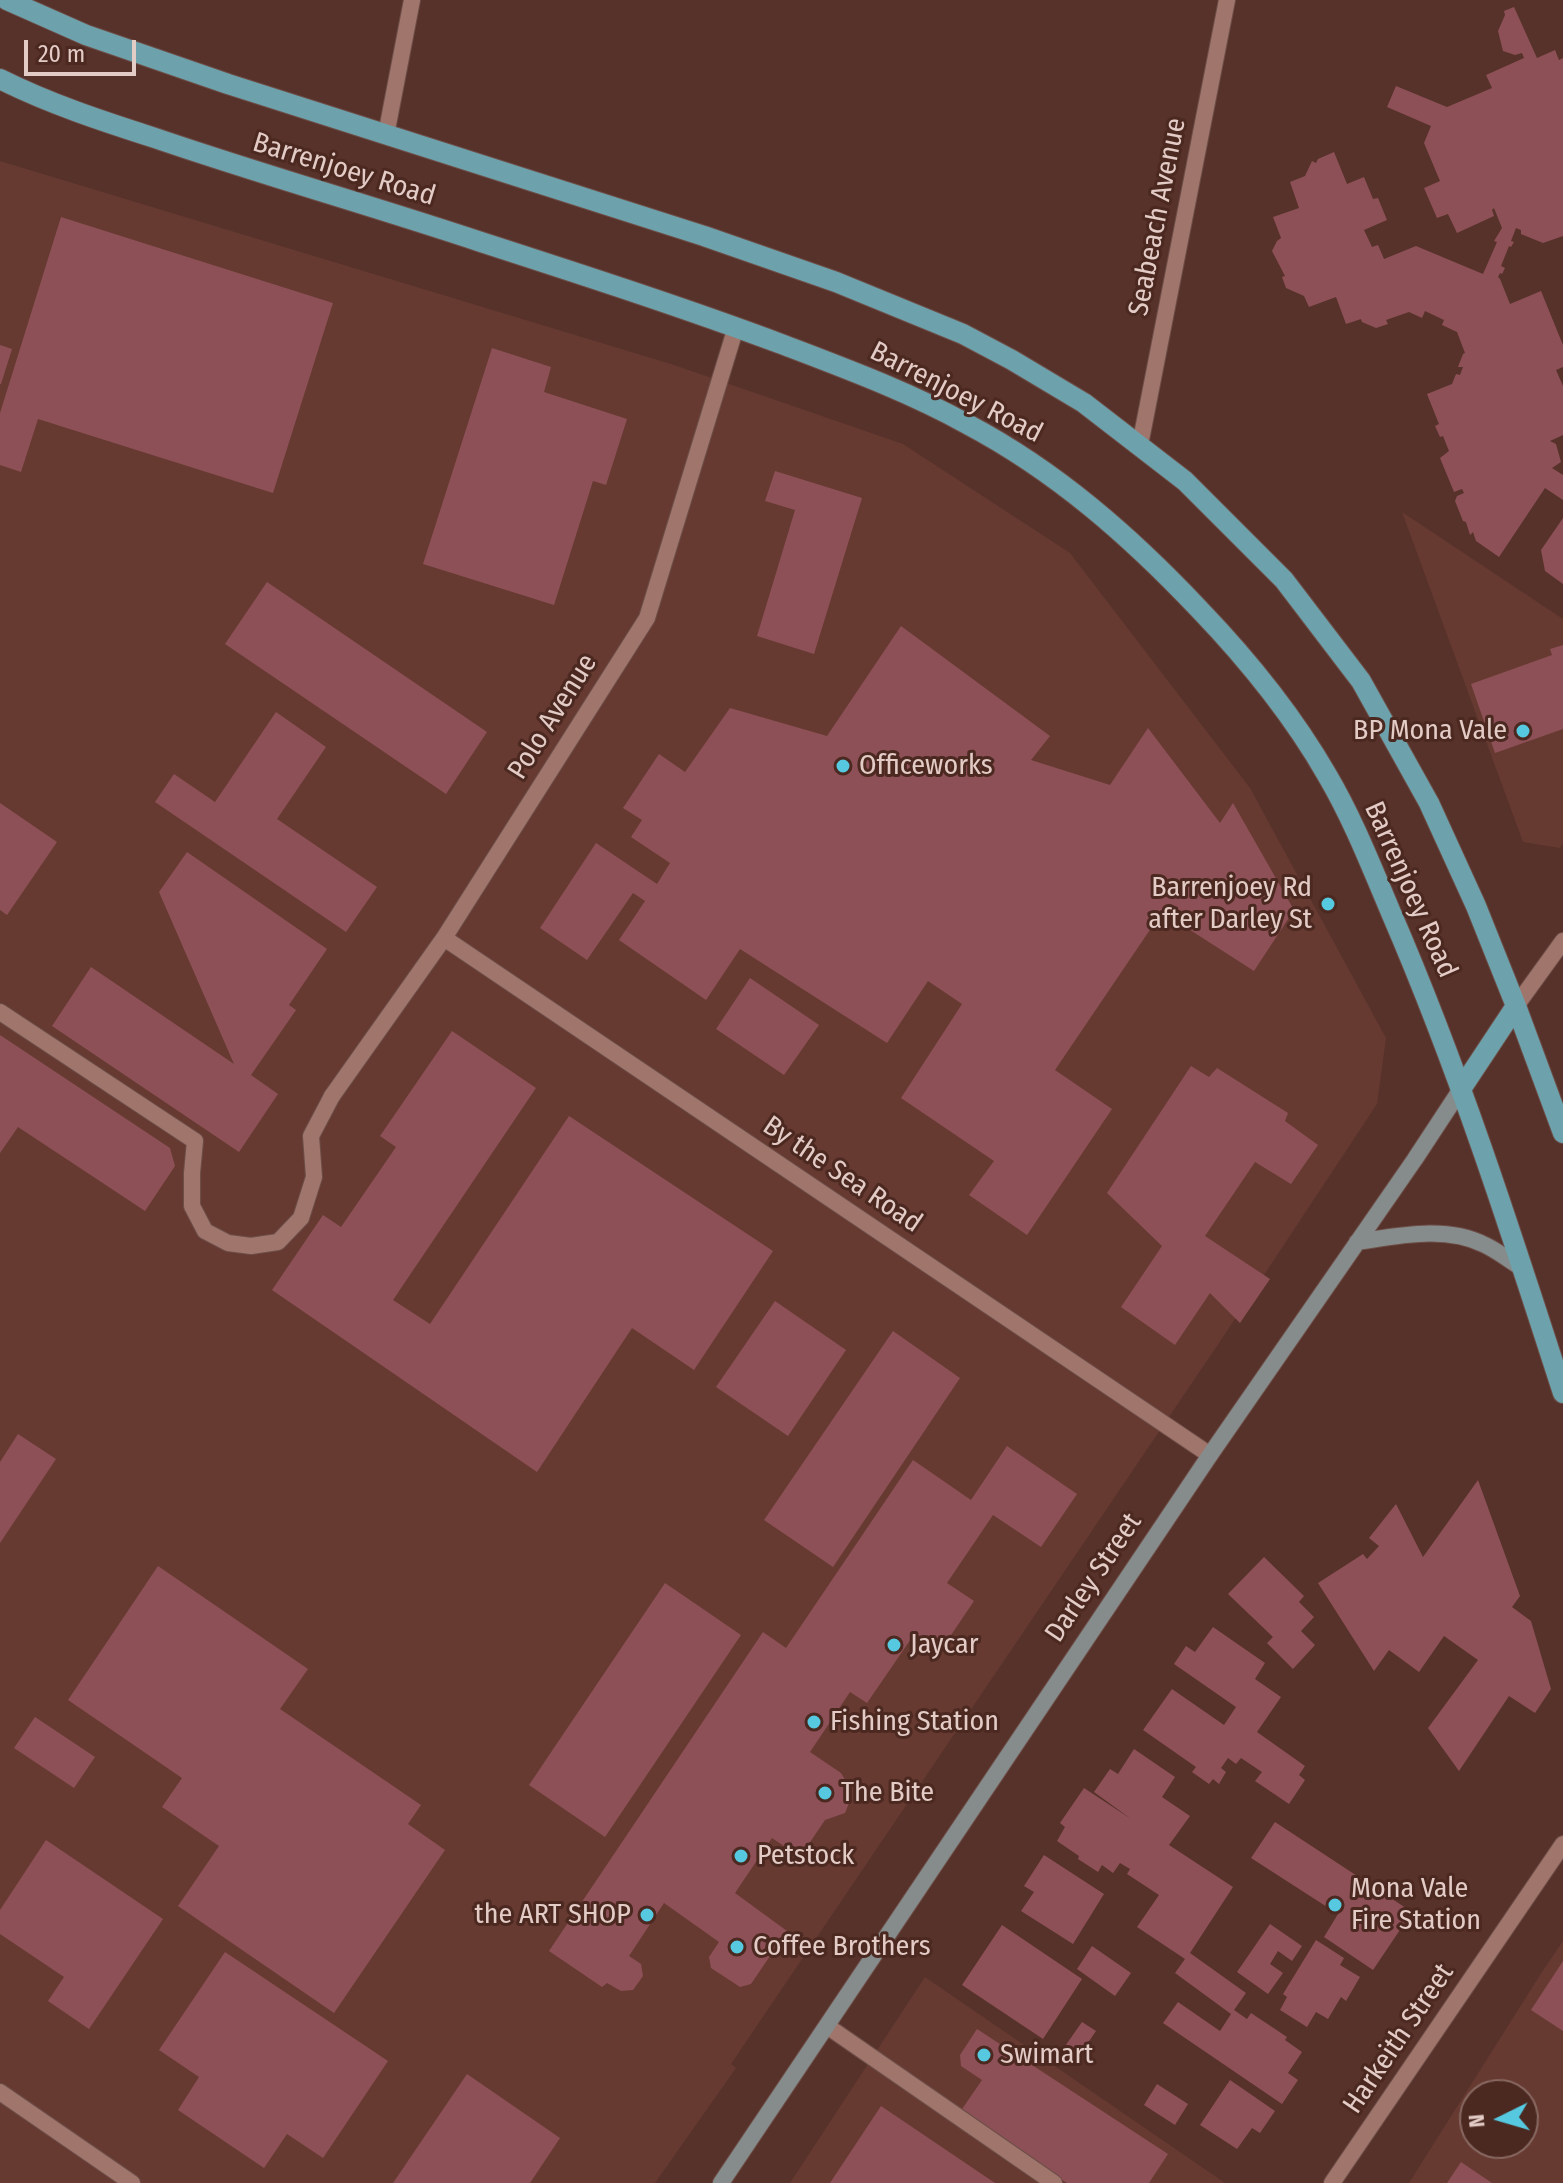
<!DOCTYPE html>
<style>
body{margin:0}
#map{position:relative;width:1563px;height:2183px;overflow:hidden;background:#57322a;font-family:"Fira Sans Condensed",sans-serif}
canvas{display:block}
.north{position:absolute;left:1459px;top:2079px;width:80px;height:80px;box-sizing:border-box;background:#4b2820;border:2px solid #886962;border-radius:50%;rotate:265deg;font-size:22px;font-weight:700;line-height:32px;text-align:center;color:#e3cbc6}
.north::after{content:'';display:block;margin:auto;width:28px;height:36px;background:#56c9e0;clip-path:polygon(50% 0,100% 100%,50% 72%,0 100%)}
.scale{position:absolute;left:24px;top:40px;width:112px;height:36px;box-sizing:border-box;border:4px solid #e3cbc6;border-top:0;padding-left:10px;font-size:24px;line-height:28px;white-space:nowrap;color:#e3cbc6;-webkit-text-stroke:6px #4b2820;paint-order:stroke}
</style>
<div id="map">
<canvas width="1563" height="2183"></canvas>
<div class="north">N</div>
<div class="scale">20 m</div>
</div>
<script>
const context = document.querySelector('canvas').getContext('2d');
context.lineJoin = 'round';
function fill(path, color) { context.fillStyle = color; context.fill(path, 'evenodd'); }
function stroke(path, color, width, dash) { context.strokeStyle = color; context.lineWidth = width; context.lineCap = dash ? 'butt' : 'round'; context.setLineDash(dash || []); context.stroke(path); }
function label(font, color, halo, rows, align = 'center') {
  context.font = font + ' "Fira Sans Condensed",sans-serif'; context.lineWidth = 6; context.setLineDash([]); context.textBaseline = 'middle'; context.strokeStyle = halo; context.fillStyle = color; for (const [text, x, y, turn = 0] of rows) {
    context.save(); context.translate(x, y); context.rotate((+turn || 0) * Math.PI / 180); context.textAlign = isNaN(turn) ? turn : align; if (halo) context.strokeText(text, 0, 0); context.fillText(text, 0, 0); context.restore();
  }
}
const built = new Path2D(`
 M0,161L671,364L903,444L1070,553L1250,788L1386,1038L1377,1104L1219,1343L731,2064L736,2068L655,2183H0Z
 M1402,512L1563,619V843L1560,848L1523,842Z
 M1563,1941V2183H1409L1540,1975ZM1475,2095H1523V2143H1475Z
 M925,1977L1225,2183H790Z`);
const building = new Path2D(`
 M1514,7L1537,58L1555,50L1559,60L1563,58V236L1543,243L1521,234V230L1516,228L1511,241L1514,242L1511,247L1509,246L1501,266L1505,268L1502,274L1500,273L1498,277L1500,279L1510,304L1541,291L1563,345V367L1556,370L1563,386V435L1550,441L1556,444L1561,462L1552,468L1563,475V500L1545,488L1499,557L1476,541L1473,532L1470,535L1466,522L1463,521L1455,501L1457,496L1464,493L1462,489L1454,492L1440,458L1449,451L1443,436L1440,437L1435,426L1439,424L1427,394L1452,384L1456,374L1460,375L1463,367H1458L1463,354L1465,353L1457,332L1442,325L1444,320L1425,311L1422,318L1409,312L1386,320L1388,324L1376,328L1362,322L1361,319L1346,324L1336,297L1309,307L1304,296L1286,288L1282,277L1285,276L1272,251L1277,241L1281,238L1273,217L1299,208L1290,182L1305,176L1312,161L1316,163L1318,159L1334,152L1347,184L1364,177L1373,199L1378,198L1387,220L1364,230L1372,247L1378,245L1384,259L1416,246L1483,274L1497,242L1494,241L1502,228L1494,208L1492,210L1494,216L1457,233L1448,214L1437,218L1424,188L1440,181L1424,143L1431,126L1387,107L1396,86L1447,107L1492,88L1486,75L1524,58L1522,53L1515,55L1503,51L1498,31L1505,15L1504,11Z
 M61,217L333,303L273,493L38,419L21,472L0,465V413Z
 M0,345L12,349L1,384H0Z
 M492,348L551,367L544,392L627,419L606,485L593,481L554,605L423,564Z
 M775,471L862,498L814,654L757,636L795,510L765,501Z
 M1563,518V584L1545,571L1541,550Z
 M267,582L487,732L446,794L225,644Z
 M901,626L1050,736L1031,760L1110,785L1148,728L1220,823L1233,803L1294,910L1254,971L1162,912L1055,1070L1112,1109L1027,1235L969,1195L994,1161L901,1098L962,1004L928,981L887,1043L740,949L706,1000L619,940L645,901L633,893L587,960L540,928L596,843L657,884L670,863L631,837L642,820L623,808L659,754L685,772L730,708L827,736Z
 M1563,645V729L1495,753L1471,684L1552,655L1550,649Z
 M276,712L326,747L277,819L377,887L346,932L155,802L174,774L215,802Z
 M0,803L57,842L7,915L0,910Z
 M187,852L327,949L289,1005L296,1010L251,1075L278,1094L239,1152L52,1026L91,967L234,1064L159,892Z
 M750,978L819,1025L784,1075L716,1029Z
 M452,1031L536,1088L393,1300L430,1324L569,1116L773,1251L694,1370L632,1328L537,1472L272,1290L323,1215L341,1227L396,1147L380,1136Z
 M0,1035L170,1148L175,1166L145,1211L18,1127L0,1153Z
 M1191,1066L1209,1077L1217,1068L1288,1113L1285,1121L1318,1145L1291,1184L1255,1162L1205,1236L1270,1279L1240,1323L1210,1293L1175,1345L1121,1307L1162,1246L1107,1193Z
 M775,1301L846,1350L788,1436L716,1387Z
 M893,1331L960,1378L833,1567L764,1520Z
 M18,1434L56,1459L0,1543V1462Z
 M1007,1446L1077,1494L1041,1547L993,1515L947,1583L974,1601L941,1650L915,1633L867,1703L850,1692L810,1752L841,1773L847,1783L849,1803L845,1813L825,1820L800,1857L772,1838L735,1893L787,1931L751,1984L740,1987L711,1968L709,1957L719,1942L664,1903L629,1956L641,1964L643,1976L633,1990L621,1991L607,1983L602,1987L549,1951L763,1632L786,1648L913,1460L971,1500Z
 M1478,1480L1520,1596L1512,1607L1531,1621L1551,1689L1535,1713L1509,1696L1459,1771L1428,1728L1478,1660L1444,1636L1419,1672L1389,1650L1374,1671L1318,1583L1363,1554L1367,1559L1379,1546L1369,1538L1396,1504L1423,1557Z
 M1264,1557L1304,1596L1299,1602L1314,1617L1301,1631L1315,1645L1293,1669L1267,1643L1273,1637L1228,1594Z
 M158,1566L308,1669L280,1709L421,1805L408,1824L445,1850L334,2013L178,1906L219,1846L162,1807L182,1778L68,1700Z
 M665,1583L741,1635L605,1837L529,1785Z
 M1213,1627L1265,1663L1255,1679L1281,1697L1257,1732L1305,1766L1299,1775L1305,1780L1289,1804L1255,1781L1262,1772L1241,1758L1236,1764L1228,1758L1221,1768L1226,1772L1219,1784L1213,1779L1209,1784L1192,1772L1196,1767L1143,1730L1172,1689L1224,1725L1236,1707L1174,1664L1186,1646L1195,1652Z
 M35,1717L95,1757L74,1788L14,1748Z
 M1134,1749L1175,1777L1162,1797L1190,1816L1169,1845L1233,1887L1190,1953L1246,1993L1234,2010L1247,2019L1251,2013L1287,2037L1285,2040L1302,2052L1288,2073L1298,2080L1282,2104L1163,2023L1178,2002L1220,2031L1231,2014L1175,1973L1185,1959L1137,1927L1159,1895L1127,1874L1130,1869L1120,1863L1113,1873L1102,1865L1098,1872L1078,1859L1079,1856L1057,1841L1065,1827L1060,1823L1084,1788L1131,1819L1094,1792L1110,1769L1118,1774Z
 M1275,1822L1412,1912L1373,1970L1324,1937L1338,1914L1251,1858Z
 M46,1840L163,1919L89,2029L48,2001L64,1977L0,1934V1910Z
 M1044,1855L1104,1894L1073,1944L1021,1911L1034,1892L1024,1886Z
 M1270,1924L1302,1946L1292,1961L1278,1951L1270,1964L1283,1973L1268,1994L1237,1972Z
 M1002,1925L1082,1979L1043,2039L962,1985Z
 M1316,1940L1344,1958L1340,1965L1360,1977L1346,2001L1341,1997L1328,2019L1316,2012L1307,2027L1280,2010L1287,1997L1283,1994Z
 M1092,1946L1131,1973L1115,1996L1077,1969Z
 M225,1952L388,2061L323,2158L287,2134L264,2168L178,2110L199,2077L159,2050Z
 M1563,1961V2031L1531,2010Z
 M1082,2022L1096,2031L1077,2059L1063,2049Z
 M977,2029L1168,2154L1149,2183H1067L960,2112L982,2080L961,2066L960,2055Z
 M467,2074L560,2138L530,2183H393Z
 M1230,2080L1275,2111L1260,2133L1252,2128L1237,2149L1200,2125Z
 M1157,2084L1188,2104L1175,2125L1144,2105Z
 M881,2106L995,2183H830Z
 M1461,2162L1492,2183H1447Z`);
const lane = new Path2D(`
 M0,1012L195,1141L192,1173V1206L205,1231L228,1243L251,1246L278,1242L301,1218L314,1177L311,1136L332,1096
 M827,2026L1054,2183`);
const street = new Path2D(`
 M386,135L412,0
 M1140,445L1227,0
 M444,938L1210,1455
 M1516,1006L1563,941
 M332,1096L444,938L647,618L736,327
 M0,2092L132,2183
 M1332,2183L1563,1844`);
const secondary = new Path2D(`
 M1357,1242C1398,1236 1446,1225 1485,1245C1498,1251 1510,1261 1522,1268
 M721,2183L1210,1455L1415,1159L1461,1089`);
const primary = new Path2D(`
 M7,0L86,35L228,84L704,236L836,282L963,334L1012,360L1084,403L1185,481L1284,580L1361,681L1429,803L1476,906L1516,1006L1563,1133
 M0,79C50,104 102,121 155,138C263,175 373,206 481,242C583,275 685,308 784,345C847,369 909,392 967,424C1056,471 1130,536 1199,609C1247,659 1292,714 1327,775C1353,819 1372,868 1392,915C1459,1070 1511,1232 1563,1393
 M1461,1089L1516,1006`);
const markers = [
 [1523,731,8,"#56c9e0"],
 [843,766,8,"#56c9e0"],
 [1328,904,8,"#56c9e0"],
 [894,1645,8,"#56c9e0"],
 [814,1722,8,"#56c9e0"],
 [825,1793,8,"#56c9e0"],
 [741,1856,8,"#56c9e0"],
 [1335,1905,8,"#56c9e0"],
 [647,1915,8,"#56c9e0"],
 [737,1947,8,"#56c9e0"],
 [984,2055,8,"#56c9e0"]
];
const streetNames = [
 ["Barrenjoey Road",344,170,17],
 ["Seabeach Avenue",1158,217,-79],
 ["Barrenjoey Road",956,393,27],
 ["Polo Avenue",553,717,-58],
 ["Barrenjoey Road",1410,890,66],
 ["By the Sea Road",842,1175,34],
 ["Darley Street",1094,1578,-56],
 ["Harkeith Street",1399,2039,-56]
];
const poiNames = [
 ["BP Mona Vale",1507,731,"right"],
 ["Officeworks",859,766],
 ["Barrenjoey Rd",1312,888,"right"],
 ["after Darley St",1312,920,"right"],
 ["Jaycar",910,1645],
 ["Fishing Station",830,1722],
 ["The Bite",841,1793],
 ["Petstock",757,1856],
 ["Mona Vale",1351,1889],
 ["Fire Station",1351,1921],
 ["the ART SHOP",631,1915,"right"],
 ["Coffee Brothers",753,1947],
 ["Swimart",1000,2055]
];
fill(built, '#663a31');
fill(building, '#8d5057');
stroke(lane, '#6d4e48', 18);
stroke(street, '#6d4e48', 18);
stroke(secondary, '#6d4e48', 18);
stroke(primary, '#6d4e48', 22);
stroke(lane, '#a0756c', 16);
stroke(street, '#a0756c', 16);
stroke(secondary, '#868c8c', 16);
stroke(primary, '#6da2ac', 20);
for (const [x, y, r, color] of markers) { const dot = new Path2D(); dot.arc(x, y, r, 0, 2 * Math.PI); context.fillStyle = color; context.fill(dot); stroke(dot, '#4b2820', 3); }
label('28px', '#e3cbc6', '#4b2820', streetNames);
label('28px', '#e3cbc6', '#4b2820', poiNames, 'left');
</script>
